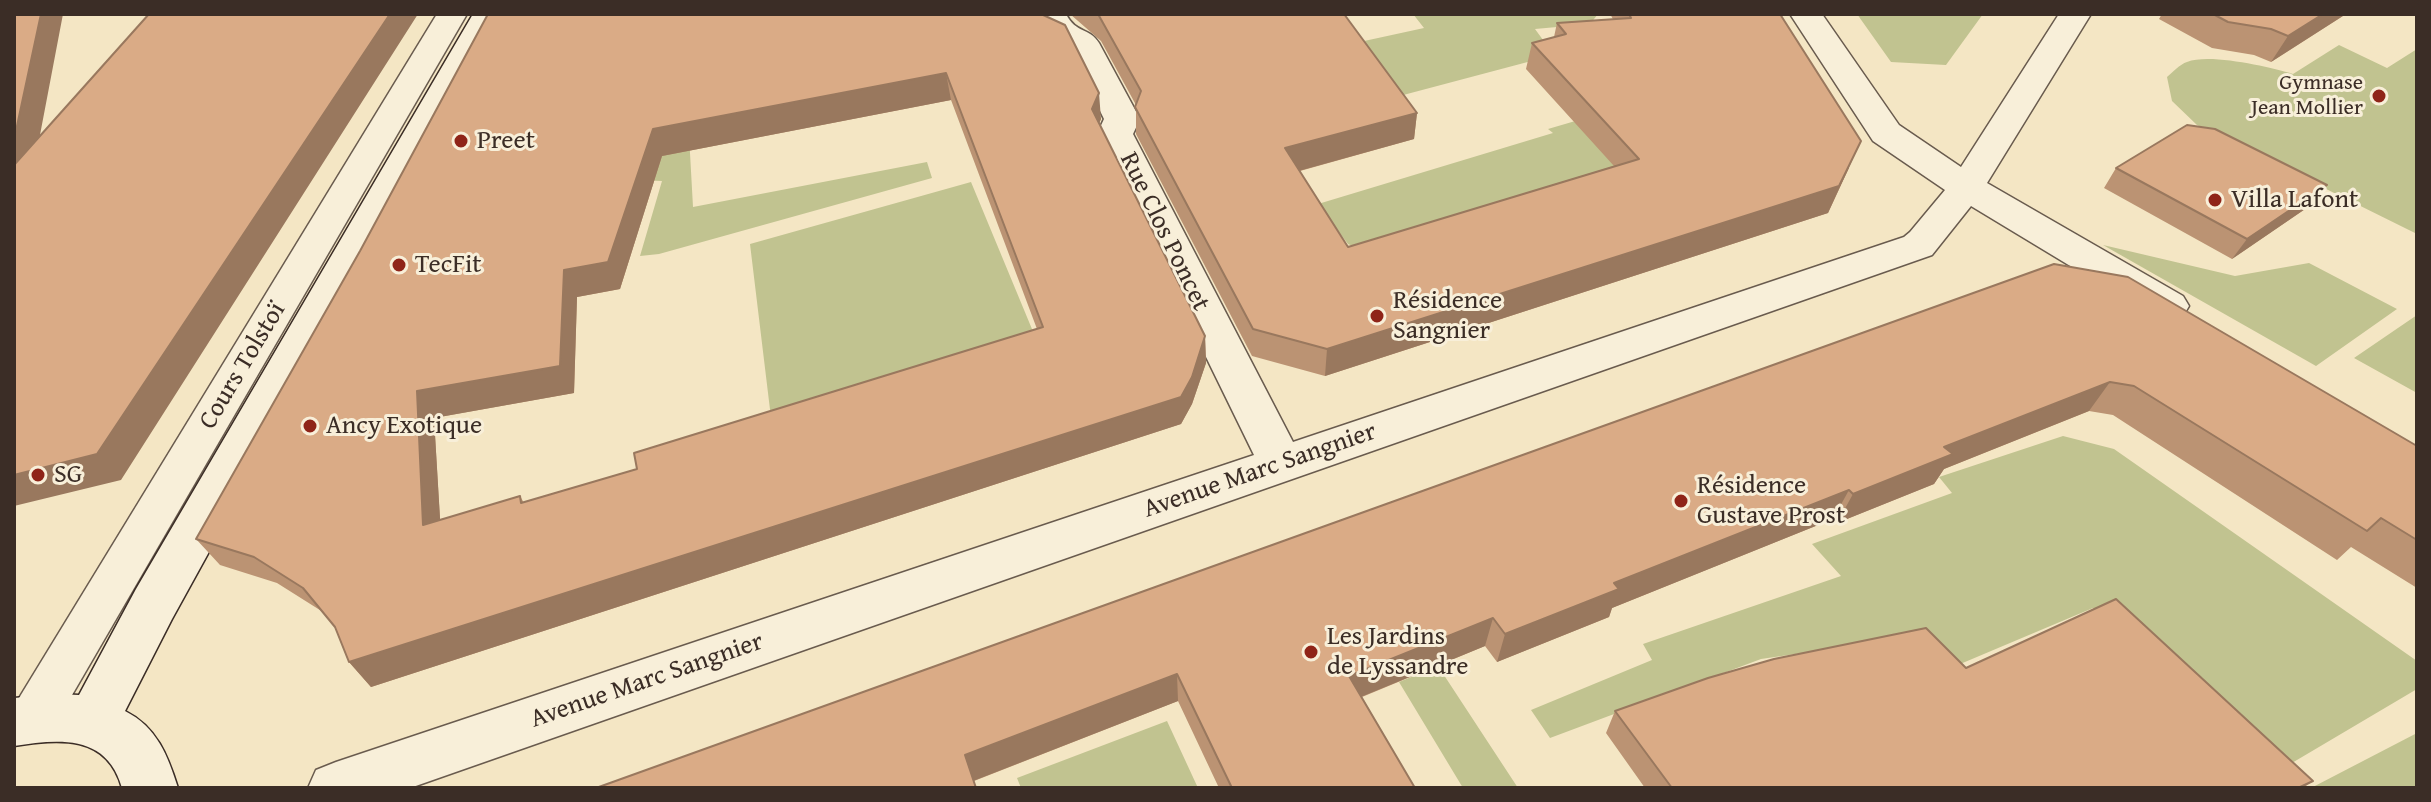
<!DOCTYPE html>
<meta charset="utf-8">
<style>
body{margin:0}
#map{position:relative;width:2431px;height:802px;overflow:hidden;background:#f4e6c4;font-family:"Gentium Book Plus",serif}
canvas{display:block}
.frame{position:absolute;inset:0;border:16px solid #3b2d26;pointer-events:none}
</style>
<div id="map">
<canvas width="2431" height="802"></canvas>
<div class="frame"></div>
</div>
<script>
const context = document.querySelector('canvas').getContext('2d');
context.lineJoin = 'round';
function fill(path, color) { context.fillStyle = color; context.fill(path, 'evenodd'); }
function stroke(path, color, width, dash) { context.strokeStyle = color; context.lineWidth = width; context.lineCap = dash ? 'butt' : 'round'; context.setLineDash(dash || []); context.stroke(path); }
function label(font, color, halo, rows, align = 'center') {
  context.font = font + ' "Gentium Book Plus",serif'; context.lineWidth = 6; context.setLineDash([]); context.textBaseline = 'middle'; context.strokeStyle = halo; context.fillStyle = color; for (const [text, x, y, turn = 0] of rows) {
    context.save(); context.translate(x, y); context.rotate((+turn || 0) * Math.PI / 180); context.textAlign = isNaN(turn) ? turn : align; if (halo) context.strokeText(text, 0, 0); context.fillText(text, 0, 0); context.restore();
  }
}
const green = new Path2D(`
 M1413,14H1598L1590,24L1535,29L1554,55L1343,111L1332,48L1424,28Z
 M1857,14H1983L1946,65L1891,62Z
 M2339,45L2387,68L2417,49V234L2197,125L2172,101L2167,77C2172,73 2180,64 2187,62C2210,53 2269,67 2293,74Z
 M1681,90L1654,154L1359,249L1348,244L1318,204L1553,133L1548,129Z
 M687,99L693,207L927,162L932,178L659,254L640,256L662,181L636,180Z
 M971,182L1039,346L772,426L750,244Z
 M2103,245L2235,276L2309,263L2397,309L2316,366Z
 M2417,315V393L2354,358Z
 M2063,436L2114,449L2417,661V689L2275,773L2093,608L1946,670L1912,637L1761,659L1550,738L1531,710L1652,660L1643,644L1841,576L1812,544L1952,493L1939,477Z
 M1438,666L1518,788H1463L1399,682Z
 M1167,721L1198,788H1021L1017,778Z
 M2417,733V788H2311Z`);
const lane = new Path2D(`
 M437,14H467L50,733L33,740L16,733V703Z`);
const street = new Path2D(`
 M1034,14H1066C1076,34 1089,27 1099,43L1140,119L1133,134L1293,442L1904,237L1910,232L1945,190L1873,141L1790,14H1822L1899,125L1961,167L2059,14H2091L1987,183L2183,296L2189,306L2183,316L2168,320L2153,316L1971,206L1932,255L410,788H308L316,770L336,762L1254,455L1097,134L1104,119L1070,49L1047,39Z`);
const secondary = new Path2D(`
 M473,14H505L172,619L125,711C157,727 168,756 178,788H122C107,734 59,739 14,746V698L58,694L79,695L136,589Z`);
const wall = new Path2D(`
 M1041,14L1101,119L1099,123L1205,336L1206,363L1192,404L1181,424L371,687L349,662L335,627L323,612L277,583L220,565L196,539L360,251ZM951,100L1037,329L637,469L524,503L520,496L440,520L434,418L574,393L577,297L620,289L662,156Z
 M1070,14H1344L1417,113L1414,139L1300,171L1348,247L1614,166L1526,69L1532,43L1554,37L1557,23L1613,19L1610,14H1780L1849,168L1828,213L1325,376L1252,356L1136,134V105L1101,41Z
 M2162,14H2346L2271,62L2254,55L2212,48L2159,19Z
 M2116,168L2327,185L2311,205L2232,259L2104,188Z
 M2054,264L2417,446V588L2351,547L2337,560L2113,415L2089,411L1944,469L1934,484L1837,523L1833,519L1612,608L1609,617L1497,662L1485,646L1362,697L1415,788H1219L1178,701L974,781L596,788Z
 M1966,668L2313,781L2303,788H1645L1606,733L1615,711Z`);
const shadedWall = new Path2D(`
 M41,14H63L28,198L14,180V140Z
 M390,14H418L121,480L14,506V475Z
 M2323,14H2346L2271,62L2288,36Z
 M946,73L951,100L662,156L620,289L577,297L574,393L434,418L442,551L423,525L417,391L564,270L653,129Z
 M1099,93L1101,119L1094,135L1092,109Z
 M1417,113L1414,139L1284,175L1285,148Z
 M1861,141L1828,213L1325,376L1327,349Z
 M2327,185L2311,205L2232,259L2247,239Z
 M1205,336L1206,363L1192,404L1181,424L371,687L349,662Z
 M2110,382L2089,411L1944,469L1934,484L1837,523L1853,494L1944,447Z
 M1849,490L1833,519L1612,608L1609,617L1497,662L1505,634L1614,583Z
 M1493,618L1485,646L1346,703L1349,676Z
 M1177,674L1178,701L973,781L965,755Z`);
const building = new Path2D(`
 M14,14H41L14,140Z
 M149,14H390L97,454L14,475V165Z
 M488,14H1041L1065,25L1099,93L1092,109L1205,336L1192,377L1181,397L349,662L335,627L303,588L254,557L196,539L360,251ZM946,73L1043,327L634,453L637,469L521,503L520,496L423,525L417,391L560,366L564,270L608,262L653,129Z
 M1098,14H1344L1417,113L1285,148L1348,247L1639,159L1532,43L1566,34L1557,23L1631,18L1629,14H1780L1861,141L1839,186L1327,349L1253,329L1135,107L1141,91Z
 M2213,14H2323L2288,36L2271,29L2228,22Z
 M2187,125L2215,129L2327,185L2247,239L2116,168Z
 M2054,264L2128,277L2417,446V540L2381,518L2367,531L2134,386L2110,382L1944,447L1953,454L1853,494L1849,490L1614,583L1619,589L1505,634L1493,618L1349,676L1415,788H1232L1177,674L965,755L976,788H596Z
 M2116,599L2313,781L2298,788H1672L1615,711L1708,678L1774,659L1926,628L1966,668Z`);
const markers = [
 [2379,96,8,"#8f2418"],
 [461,141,8,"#8f2418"],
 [2215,200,8,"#8f2418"],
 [399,265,8,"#8f2418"],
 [1377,316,8,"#8f2418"],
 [310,426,8,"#8f2418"],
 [38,475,8,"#8f2418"],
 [1681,501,8,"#8f2418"],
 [1311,652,8,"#8f2418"]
];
const farPoinames = [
 ["Gymnase",2363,83],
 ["Jean Mollier",2363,108]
];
const poiNames = [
 ["Preet",477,141],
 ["Villa Lafont",2231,200],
 ["TecFit",415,265],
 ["Résidence",1393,301],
 ["Sangnier",1393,331],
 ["Ancy Exotique",326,426],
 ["SG",54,475],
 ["Résidence",1697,486],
 ["Gustave Prost",1697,516],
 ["Les Jardins",1327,637],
 ["de Lyssandre",1327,667]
];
const streetNames = [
 ["Rue Clos Poncet",1164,232,64],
 ["Cours Tolstoï",243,366,-59],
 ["Avenue Marc Sangnier",1260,471,-19],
 ["Avenue Marc Sangnier",647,681,-19]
];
fill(green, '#c1c390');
stroke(lane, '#695b4e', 3);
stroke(street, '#695b4e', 3);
stroke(secondary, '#3b2d26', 3);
fill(lane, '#f8efd9');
fill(street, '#f8efd9');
fill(secondary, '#f8efd9');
fill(wall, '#bb9373');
fill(shadedWall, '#99785e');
fill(building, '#daab86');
stroke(building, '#99785e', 2);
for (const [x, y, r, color] of markers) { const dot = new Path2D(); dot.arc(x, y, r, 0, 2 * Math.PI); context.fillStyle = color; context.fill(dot); stroke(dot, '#f8efd9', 3); }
label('22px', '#3b2d26', '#f8efd9', farPoinames, 'right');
label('26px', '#3b2d26', '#f8efd9', poiNames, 'left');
label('26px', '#3b2d26', '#f8efd9', streetNames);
</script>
